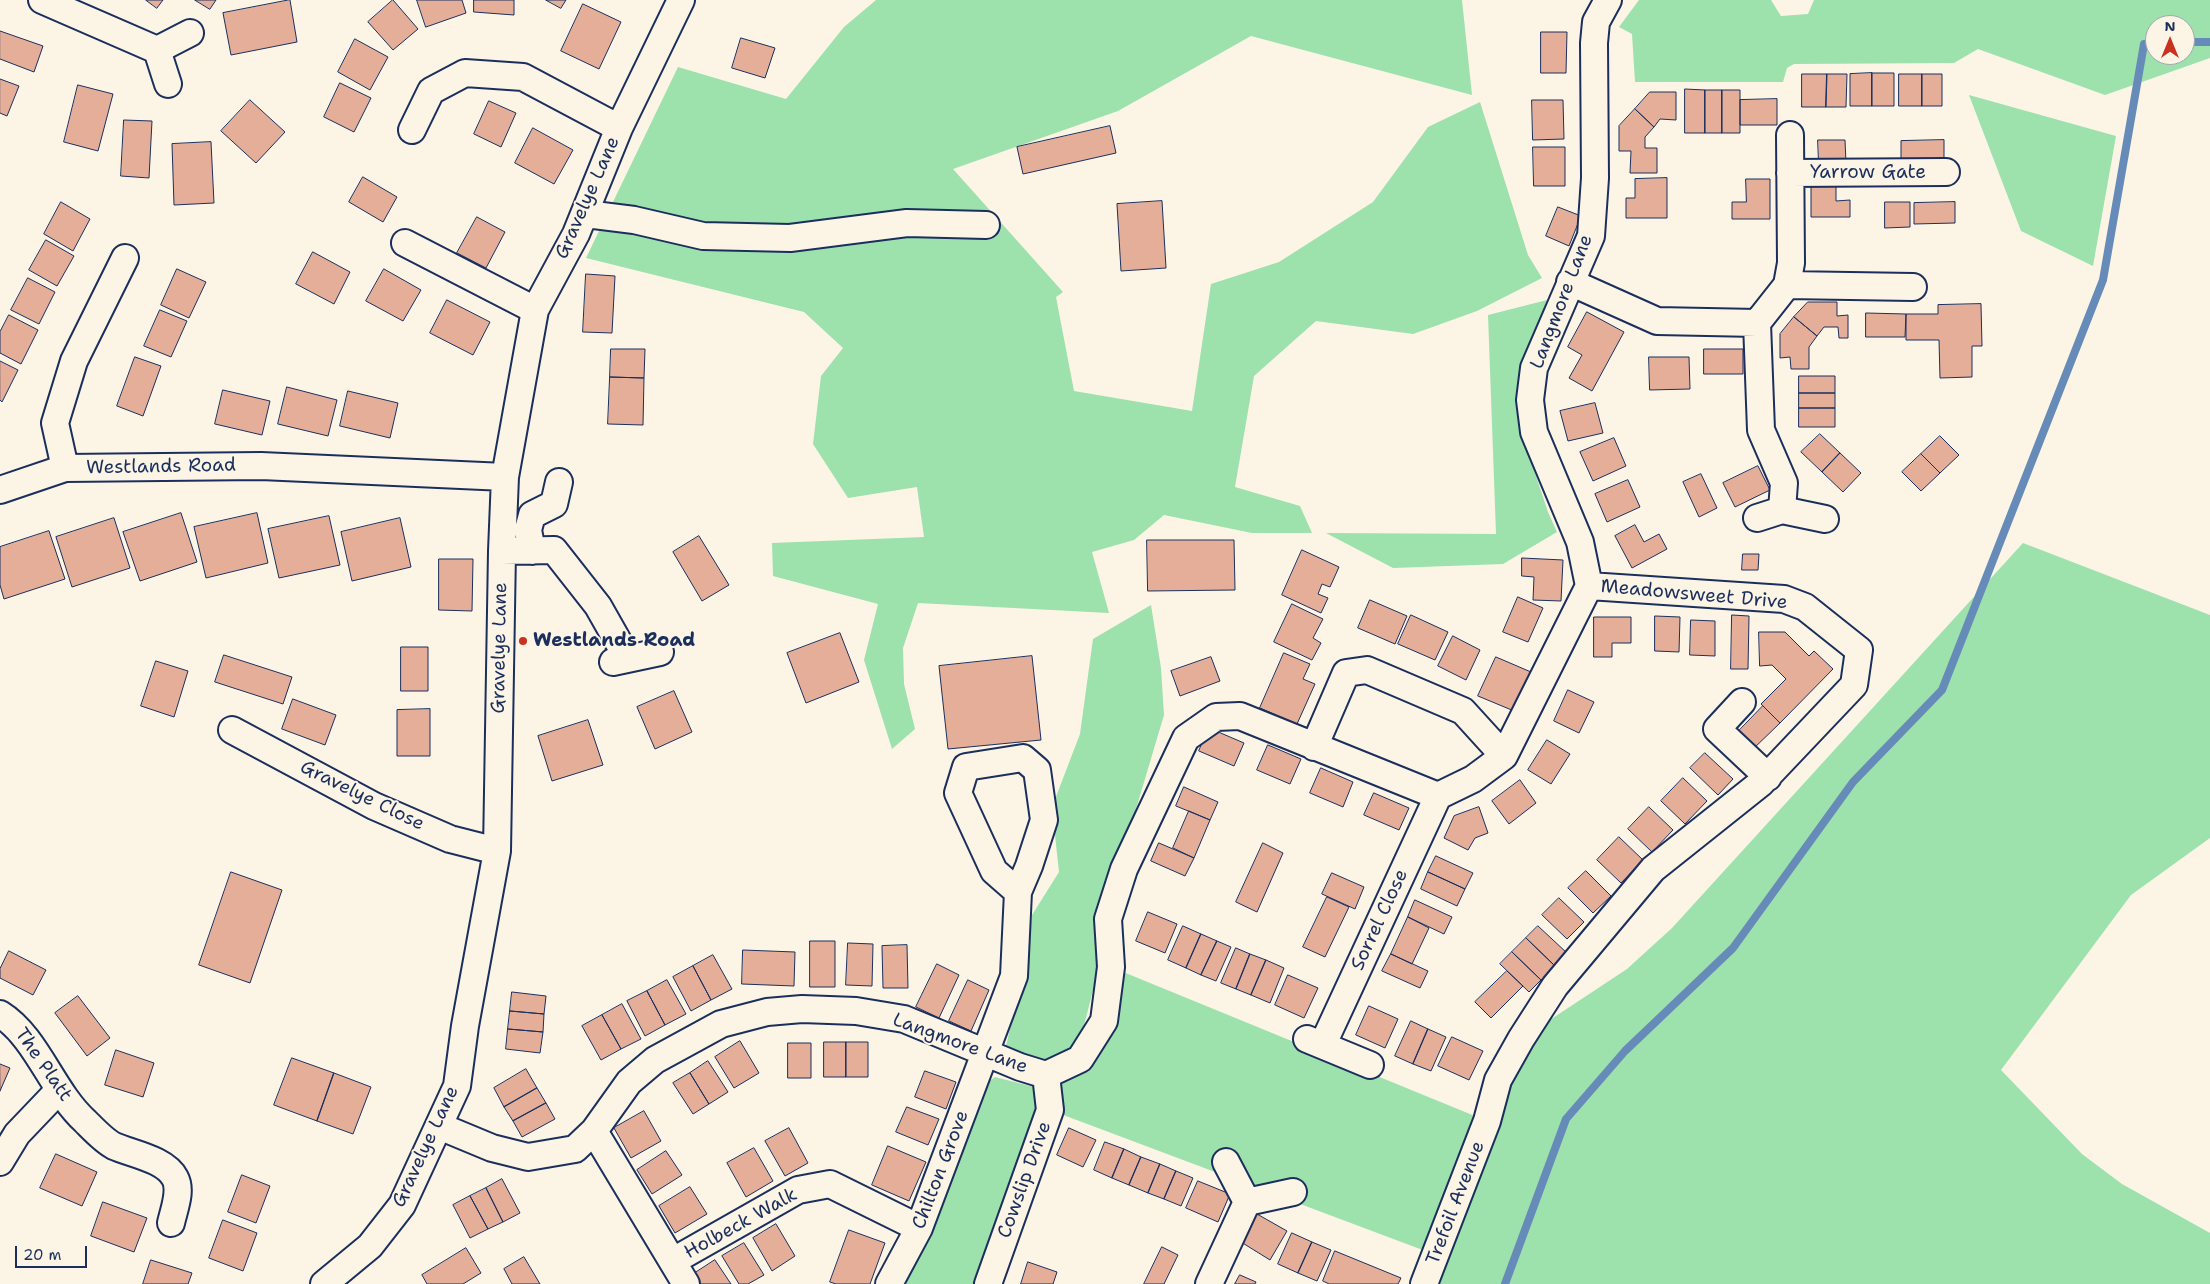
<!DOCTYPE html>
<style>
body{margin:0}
#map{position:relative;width:2210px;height:1284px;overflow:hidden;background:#fcf5e5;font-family:"Shantell Sans",sans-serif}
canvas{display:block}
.north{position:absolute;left:2145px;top:15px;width:50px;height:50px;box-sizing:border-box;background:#fcf5e5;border:1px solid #a2a6af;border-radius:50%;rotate:0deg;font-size:14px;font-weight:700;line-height:20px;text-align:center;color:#1b2f5e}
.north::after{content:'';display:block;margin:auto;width:18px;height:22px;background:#c8321e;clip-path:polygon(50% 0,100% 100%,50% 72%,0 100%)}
.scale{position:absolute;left:15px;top:1246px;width:72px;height:22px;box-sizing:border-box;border:2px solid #1b2f5e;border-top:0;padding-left:6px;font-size:15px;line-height:18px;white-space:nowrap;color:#1b2f5e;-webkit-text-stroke:4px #fcf5e5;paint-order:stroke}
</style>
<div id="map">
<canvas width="2210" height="1284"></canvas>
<div class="north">N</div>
<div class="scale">20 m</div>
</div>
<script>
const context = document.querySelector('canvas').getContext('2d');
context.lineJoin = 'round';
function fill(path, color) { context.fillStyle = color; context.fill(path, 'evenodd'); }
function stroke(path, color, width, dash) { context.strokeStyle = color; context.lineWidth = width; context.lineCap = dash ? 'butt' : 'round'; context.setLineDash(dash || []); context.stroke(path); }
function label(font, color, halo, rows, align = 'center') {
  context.font = font + ' "Shantell Sans",sans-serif'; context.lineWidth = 4; context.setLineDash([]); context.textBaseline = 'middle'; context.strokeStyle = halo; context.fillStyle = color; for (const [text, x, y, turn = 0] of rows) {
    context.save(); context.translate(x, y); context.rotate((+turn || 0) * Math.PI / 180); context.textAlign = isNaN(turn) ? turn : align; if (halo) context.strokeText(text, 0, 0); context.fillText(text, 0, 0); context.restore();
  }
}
const green = new Path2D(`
 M876,0H1462L1472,95L1251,36L1118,111L953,169L1063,292L1056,297L1074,391L1192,411L1211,284L1279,262L1373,202L1428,127L1480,102L1528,255L1542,278L1477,311L1413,334L1316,321L1254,376L1235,487L1300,506L1312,533H1252L1164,515L1134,540L1092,552L1109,613L918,603L903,648L904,684L915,729L892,749L864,660L878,604L773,576L772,543L924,537L917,487L848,498L813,444L821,376L843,348L804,312L586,258L678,67L786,99L844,27Z
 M1639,0H1771L1781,16L1808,14L1814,0H2210V58L2105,95L1978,49L1954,63L1794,64L1787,68L1783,82H1635L1632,34L1619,27ZM2155,25H2185V55H2155Z
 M1969,95L2116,136L2093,266L2021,231Z
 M1547,300L1525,370L1521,431L1548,512L1557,532L1503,564L1393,568L1326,533L1496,534L1488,315Z
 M2023,543L2210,615V838L2131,895L2001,1070L2082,1154L2122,1184L2210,1233V1284H1424L1436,1255L1050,1110L1076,1055L1048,1068L1005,1050L1025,964L1032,915L1059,872L1052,807L1080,734L1093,639L1151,605L1161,668L1164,715L1136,809L1095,912L1100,963L1078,1049L1111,967L1487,1121L1521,1039L1627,969L1672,928Z
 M995,1077L1034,1087L1042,1113L978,1284H899L983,1085Z`);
const stream = new Path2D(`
 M2185,42H2210
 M1505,1284L1566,1119L1625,1051L1733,948L1853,782L1942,690L2103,280L2144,44H2155`);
const building = new Path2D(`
 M146,0H163L157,8Z
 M195,0H216L210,9Z
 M290,0L297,42L231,55L223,13Z
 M393,0L418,29L393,50L368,22Z
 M417,0H462L466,13L426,27Z
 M474,0H514V15L474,12Z
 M546,0H566L561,8Z
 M583,4L621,22L599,69L561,51Z
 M0,31L43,46L34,72L0,59Z
 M1541,32H1567L1566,73H1541Z
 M741,38L775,48L765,78L732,68Z
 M355,39L388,57L370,90L338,72Z
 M1872,73H1894V106H1872Z
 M1872,73V106H1850V74Z
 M1802,74H1827L1826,107H1802Z
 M1827,74H1847L1846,107H1826Z
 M1899,74H1922V106H1899Z
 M1922,74H1942V106H1922Z
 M0,79L19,86L7,116L0,113Z
 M340,83L371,98L354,132L324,117Z
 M78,85L113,94L98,151L64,142Z
 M1685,89L1705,90V133H1685Z
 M1705,90H1722V133H1705Z
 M1722,90H1740V133H1722Z
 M1650,92H1676V120L1660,119L1654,127L1635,109Z
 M1777,99V125H1740V100Z
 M250,100L285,132L256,163L221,131Z
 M1532,100H1563L1564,139L1533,140Z
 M489,101L516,113L501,147L474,134Z
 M1635,109L1654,127L1645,137V148H1657V173H1630L1631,151H1619V126Z
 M124,120L152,121L149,178L121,176Z
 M1110,126L1116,153L1023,174L1017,147Z
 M533,128L573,150L554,184L515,163Z
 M1818,140H1845L1846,163L1819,164Z
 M1944,140V161L1901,162V141Z
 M211,142L214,203L174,205L172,144Z
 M1533,147H1565V186H1534Z
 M363,177L397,197L383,222L349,202Z
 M1667,178V218H1626V198H1635V179Z
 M1836,178V201L1850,200V217H1811V179Z
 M1746,179H1770V219H1732V202H1746Z
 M1162,201L1166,268L1121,271L1117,204Z
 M61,202L90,219L73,251L44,234Z
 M1885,202H1910V227L1885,228Z
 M1955,202V223L1914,224V203Z
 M1558,207L1581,216L1569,246L1546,236Z
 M477,217L505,232L486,268L457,253Z
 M46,240L74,256L57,286L29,270Z
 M313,252L350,272L334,304L296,284Z
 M177,269L206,282L189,318L161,305Z
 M384,269L421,290L403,321L366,301Z
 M586,274L615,276L612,333L583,332Z
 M28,278L55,292L39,324L11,310Z
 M447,300L490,322L473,355L430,333Z
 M1808,302H1837V316L1848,315V338H1839L1838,327H1824L1817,336L1794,317Z
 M1981,304L1982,346H1972V377L1940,378L1939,340H1906V314H1938V305Z
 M160,310L187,321L171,357L144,346Z
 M1587,312L1624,332L1592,391L1569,378L1582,355L1568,347Z
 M1866,313L1906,314L1905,337H1866Z
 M9,315L38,330L21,364L0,353V332Z
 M1794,317L1817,336L1809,347V369H1791L1790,357L1780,358V334Z
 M611,349H645L644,378L610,377Z
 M1704,349H1743V374H1704Z
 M135,357L161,366L143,416L117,406Z
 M1649,357H1689L1690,389L1650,390Z
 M0,361L18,370L2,402L0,400Z
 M1799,376H1835V393H1799Z
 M610,377L644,378L643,425L608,424Z
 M287,387L337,400L328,436L278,424Z
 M223,390L270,401L262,435L215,424Z
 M348,391L398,403L390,438L340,426Z
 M1799,393H1835V408H1799Z
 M1595,403L1603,433L1568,441L1560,411Z
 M1799,408H1835V427H1799Z
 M1820,434L1840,453L1822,472L1801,452Z
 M1940,436L1959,455L1940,473L1921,454Z
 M1614,438L1626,466L1593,481L1580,452Z
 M1840,453L1861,473L1843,492L1822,472Z
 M1921,454L1940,473L1921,491L1902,472Z
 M1758,466L1770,490L1735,507L1723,483Z
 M1701,474L1717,508L1699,517L1683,482Z
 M1628,480L1640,507L1607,522L1595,494Z
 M181,513L197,562L140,581L123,532Z
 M257,513L268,563L206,578L194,527Z
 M329,516L340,565L279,578L268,529Z
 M114,518L130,568L72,587L56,537Z
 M400,518L411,567L352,581L341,532Z
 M1635,525L1644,542L1659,534L1667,549L1632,568L1615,536Z
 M49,531L65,579L4,599L0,585V547Z
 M699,536L729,585L702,601L673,552Z
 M1147,540H1234L1235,590L1148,591Z
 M1302,550L1339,567L1330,587L1322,584L1318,594L1328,598L1321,613L1282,595Z
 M1743,554H1759L1758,570H1742Z
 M1522,558L1563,560L1561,601L1533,600L1534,577L1522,576Z
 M439,559H473L472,611L439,610Z
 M1518,597L1543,608L1528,642L1503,632Z
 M1370,600L1407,616L1395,644L1358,628Z
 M1292,604L1323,619L1313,638L1321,643L1312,660L1274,642Z
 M1411,615L1448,632L1435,660L1398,644Z
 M1732,615L1749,616L1748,669H1731Z
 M1655,616L1680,617L1679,652L1655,651Z
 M1594,617H1631V643H1612V657H1594Z
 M1691,620L1715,621V656L1690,655Z
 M1759,632H1785L1809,656L1814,651L1833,669L1780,723L1761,704L1786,679L1772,665L1760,666Z
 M840,633L859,682L806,703L787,653Z
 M1453,636L1480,650L1466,680L1438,666Z
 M401,647H428V691H401Z
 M1284,653L1310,664L1303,679L1315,684L1297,724L1260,708Z
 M224,655L292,677L283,704L215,682Z
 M1032,656L1041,740L948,749L939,666Z
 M1211,657L1220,681L1180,696L1171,671Z
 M1496,657L1531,672L1514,711L1478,696Z
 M156,661L188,671L174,717L141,706Z
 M1568,690L1594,702L1579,733L1554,721Z
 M674,691L692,732L655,749L637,707Z
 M293,699L336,715L325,745L282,729Z
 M1763,706L1780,723L1751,751L1735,735Z
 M430,709V756H397V710Z
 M588,720L603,765L552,781L538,736Z
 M1209,728L1244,743L1234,766L1199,751Z
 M1547,740L1570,754L1551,784L1528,770Z
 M1268,745L1301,759L1290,784L1257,770Z
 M1705,753L1733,779L1718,795L1690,768Z
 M1321,768L1353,782L1343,807L1310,793Z
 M1683,778L1707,801L1685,824L1661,801Z
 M1520,780L1536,803L1509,824L1492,801Z
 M1184,787L1218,802L1210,820L1176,806Z
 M1374,793L1409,808L1399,830L1364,815Z
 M1479,807L1488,833L1475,838L1468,850L1444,838L1454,816Z
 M1649,807L1673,830L1652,852L1628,829Z
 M1189,811L1210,820L1194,858L1173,848Z
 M1619,837L1643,860L1621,883L1597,860Z
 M1159,843L1194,858L1185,876L1151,861Z
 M1263,843L1283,853L1257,912L1236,902Z
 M1436,856L1473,873L1465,889L1428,872Z
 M1586,871L1611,896L1593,913L1568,888Z
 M231,872L282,890L250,983L199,965Z
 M1428,872L1465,889L1457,906L1421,889Z
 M1332,873L1364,887L1355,909L1322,894Z
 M1327,897L1349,907L1325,957L1303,947Z
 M1559,898L1584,922L1567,939L1542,915Z
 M1415,900L1452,917L1444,934L1408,917Z
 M1148,912L1177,924L1165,953L1136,941Z
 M1408,917L1429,928L1412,964L1391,954Z
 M1183,926L1201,934L1186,968L1168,960Z
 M1538,926L1567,953L1555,966L1526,938Z
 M1201,934L1217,941L1201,975L1186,968Z
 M1526,938L1555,966L1541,980L1512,952Z
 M810,941H835V987H810Z
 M1217,941L1231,947L1216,981L1201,975Z
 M848,943L873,944L872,986L846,985Z
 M907,945L908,988H883L882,946Z
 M1236,948L1250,954L1236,989L1221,983Z
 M743,950L795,952L794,986L742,984Z
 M9,951L46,970L33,995L0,978V969Z
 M1512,952L1541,980L1529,992L1500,964Z
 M1250,954L1266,960L1251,995L1236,989Z
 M1391,954L1428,971L1420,988L1382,971Z
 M713,955L732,989L711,1000L693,966Z
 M1266,960L1284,968L1270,1003L1251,995Z
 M937,964L959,975L939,1018L916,1007Z
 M693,966L711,1000L691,1011L673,977Z
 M1507,971L1523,986L1491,1018L1475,1002Z
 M1288,975L1318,988L1304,1018L1275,1005Z
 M667,980L686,1014L665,1025L647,991Z
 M968,980L989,990L971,1031L949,1021Z
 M647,991L665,1025L645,1036L627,1001Z
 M512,992L546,996L544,1014L510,1011Z
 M78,996L110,1038L87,1056L55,1013Z
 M622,1004L641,1039L621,1049L602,1015Z
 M1369,1006L1398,1019L1385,1048L1356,1035Z
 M510,1011L544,1014L543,1032L508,1029Z
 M602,1015L621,1049L601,1060L582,1026Z
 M1411,1021L1428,1029L1413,1064L1395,1056Z
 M508,1029L543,1032L540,1053L506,1049Z
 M1428,1029L1446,1037L1431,1071L1413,1064Z
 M1452,1037L1483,1051L1469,1080L1438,1066Z
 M740,1041L759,1073L734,1088L715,1057Z
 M824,1042H846V1077H824Z
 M846,1042H868V1077H846Z
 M788,1043H811V1078H788Z
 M116,1050L154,1063L143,1097L105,1085Z
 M292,1058L334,1073L317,1121L274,1105Z
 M708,1061L728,1092L709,1104L690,1073Z
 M0,1064L10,1068L0,1091Z
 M526,1069L537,1088L504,1107L494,1088Z
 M925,1071L956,1082L946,1109L915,1097Z
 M334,1073L371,1087L353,1134L317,1121Z
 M690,1073L709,1104L693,1114L673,1083Z
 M537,1088L546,1103L513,1121L504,1107Z
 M546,1103L555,1119L522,1137L513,1121Z
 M907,1107L939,1119L928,1145L896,1132Z
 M644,1111L661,1141L631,1158L614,1128Z
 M789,1128L808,1163L785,1176L765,1141Z
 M1069,1128L1096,1140L1083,1167L1057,1155Z
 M1105,1142L1124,1149L1112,1178L1094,1170Z
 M888,1146L926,1162L909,1201L872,1185Z
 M754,1148L773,1181L746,1197L727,1163Z
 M1124,1149L1141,1157L1129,1185L1112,1178Z
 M666,1151L682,1175L652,1194L637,1170Z
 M56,1154L97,1172L82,1206L40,1188Z
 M1141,1157L1160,1164L1148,1193L1129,1185Z
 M1160,1164L1176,1171L1164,1199L1148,1193Z
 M1176,1171L1193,1178L1181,1206L1164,1199Z
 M242,1175L270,1186L256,1223L228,1212Z
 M502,1179L520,1213L503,1222L486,1188Z
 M1198,1181L1230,1194L1218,1222L1186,1208Z
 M690,1187L707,1214L675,1233L659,1206Z
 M486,1188L503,1222L488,1229L470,1196Z
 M470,1196L488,1229L470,1238L453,1205Z
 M103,1202L147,1218L134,1252L91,1236Z
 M1257,1214L1287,1231L1270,1260L1241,1242Z
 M223,1220L257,1233L243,1271L209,1258Z
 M776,1224L795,1256L772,1271L753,1238Z
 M849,1230L885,1243L870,1284H836L830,1282Z
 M1292,1233L1312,1242L1298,1273L1278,1264Z
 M1312,1242L1331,1250L1317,1281L1298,1273Z
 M744,1243L764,1275L748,1284H739L722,1256Z
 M1162,1247L1178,1255L1164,1284H1144Z
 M466,1248L481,1273L463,1284H427L422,1275Z
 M1335,1251L1401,1278L1398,1284H1329L1323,1281Z
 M524,1257L540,1284H512L504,1269Z
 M151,1260L192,1273L188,1284H143Z
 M715,1260L731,1284H699L692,1275Z
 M1028,1262L1057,1272L1053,1284H1021Z
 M1240,1275L1256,1282L1255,1284H1235Z`);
const minor = new Path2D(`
 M42,0L157,50
 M168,84L157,50L190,33
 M412,130L431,91L465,73L523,77L619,128
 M1790,173L1946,172
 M586,214L634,220L703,236L790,238L907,223L986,225
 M405,243L535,310
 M1570,282L1657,321L1757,323L1787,285L1791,263L1790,135
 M1787,285L1913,287
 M1757,323L1761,430L1784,483L1782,510
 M65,468L55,423L74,361L125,258
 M0,490L65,468L261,466L505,477
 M1757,518L1782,510L1825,519
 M502,551L554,550L598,606L628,659
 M532,551L528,530L532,515L554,504L559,482
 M613,662L660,652
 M1742,702L1717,729L1768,777
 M232,730L374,806L450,839L497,851
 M1314,747L1346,673L1367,670L1463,711L1504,756
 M0,1014C37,1037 52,1091 85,1121C93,1129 104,1141 114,1146C132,1154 165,1159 175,1178C182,1191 174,1209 171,1223
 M1307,1039L1370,1065
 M1323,1044L1438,796
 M439,1126L492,1148L528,1157L575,1149L594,1131L629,1082L655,1060L721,1024L767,1012L802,1009L856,1011L904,1019L1020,1067L1046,1075L1080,1059L1104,1021L1111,967L1108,919L1124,869L1186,738L1216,717L1240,716L1438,796L1473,779L1504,756L1589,586L1580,542L1534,432L1530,400L1534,368L1591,236L1595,178L1594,43L1596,22L1608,0
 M594,1131L686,1284
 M0,1162L17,1134L59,1090
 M1226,1162L1247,1202L1293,1192
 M673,1261L798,1190L830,1184L919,1228
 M324,1284L370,1246L402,1205L457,1086L465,1026L497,851L502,551L505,477L535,310L576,234L619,128L681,0
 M889,1284L919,1228L1014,976L1018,892L994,871L958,793L966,767L1023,758L1037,770L1044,820L1029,866L1018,892
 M988,1284L1050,1110L1046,1075
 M1209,1284L1247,1202
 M1424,1284L1487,1121L1498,1080L1521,1039L1555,986L1653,869L1761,783L1854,685L1859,650L1805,607L1784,599L1589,586`);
const markers = [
 [523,641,5,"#c8321e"]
];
const streetNames = [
 ["Yarrow Gate",1868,173],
 ["Gravelye Lane",588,198,-66],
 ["Langmore Lane",1562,302,-69],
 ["Westlands Road",161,467,-1],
 ["Meadowsweet Drive",1694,595,5],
 ["Gravelye Lane",500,648,-89],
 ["Gravelye Close",362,796,26],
 ["Sorrel Close",1380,920,-65],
 ["Langmore Lane",960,1044,20],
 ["The Platt",43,1065,55],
 ["Gravelye Lane",426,1147,-65],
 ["Chilton Grove",941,1170,-69],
 ["Cowslip Drive",1025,1180,-70],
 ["Trefoil Avenue",1456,1203,-69],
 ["Holbeck Walk",741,1224,-29]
];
const poiNames = [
 ["Westlands Road",533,641]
];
fill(green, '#9de1ad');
stroke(stream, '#678bb9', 8);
fill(building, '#e4ae99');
stroke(building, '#1b2f5e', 1);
stroke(minor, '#1b2f5e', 30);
stroke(minor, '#fcf5e5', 26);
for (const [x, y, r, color] of markers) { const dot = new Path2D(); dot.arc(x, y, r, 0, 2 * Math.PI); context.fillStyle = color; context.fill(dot); stroke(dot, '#fcf5e5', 2); }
label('19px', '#1b2f5e', '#fcf5e5', streetNames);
label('bold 19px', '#1b2f5e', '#fcf5e5', poiNames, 'left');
</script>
